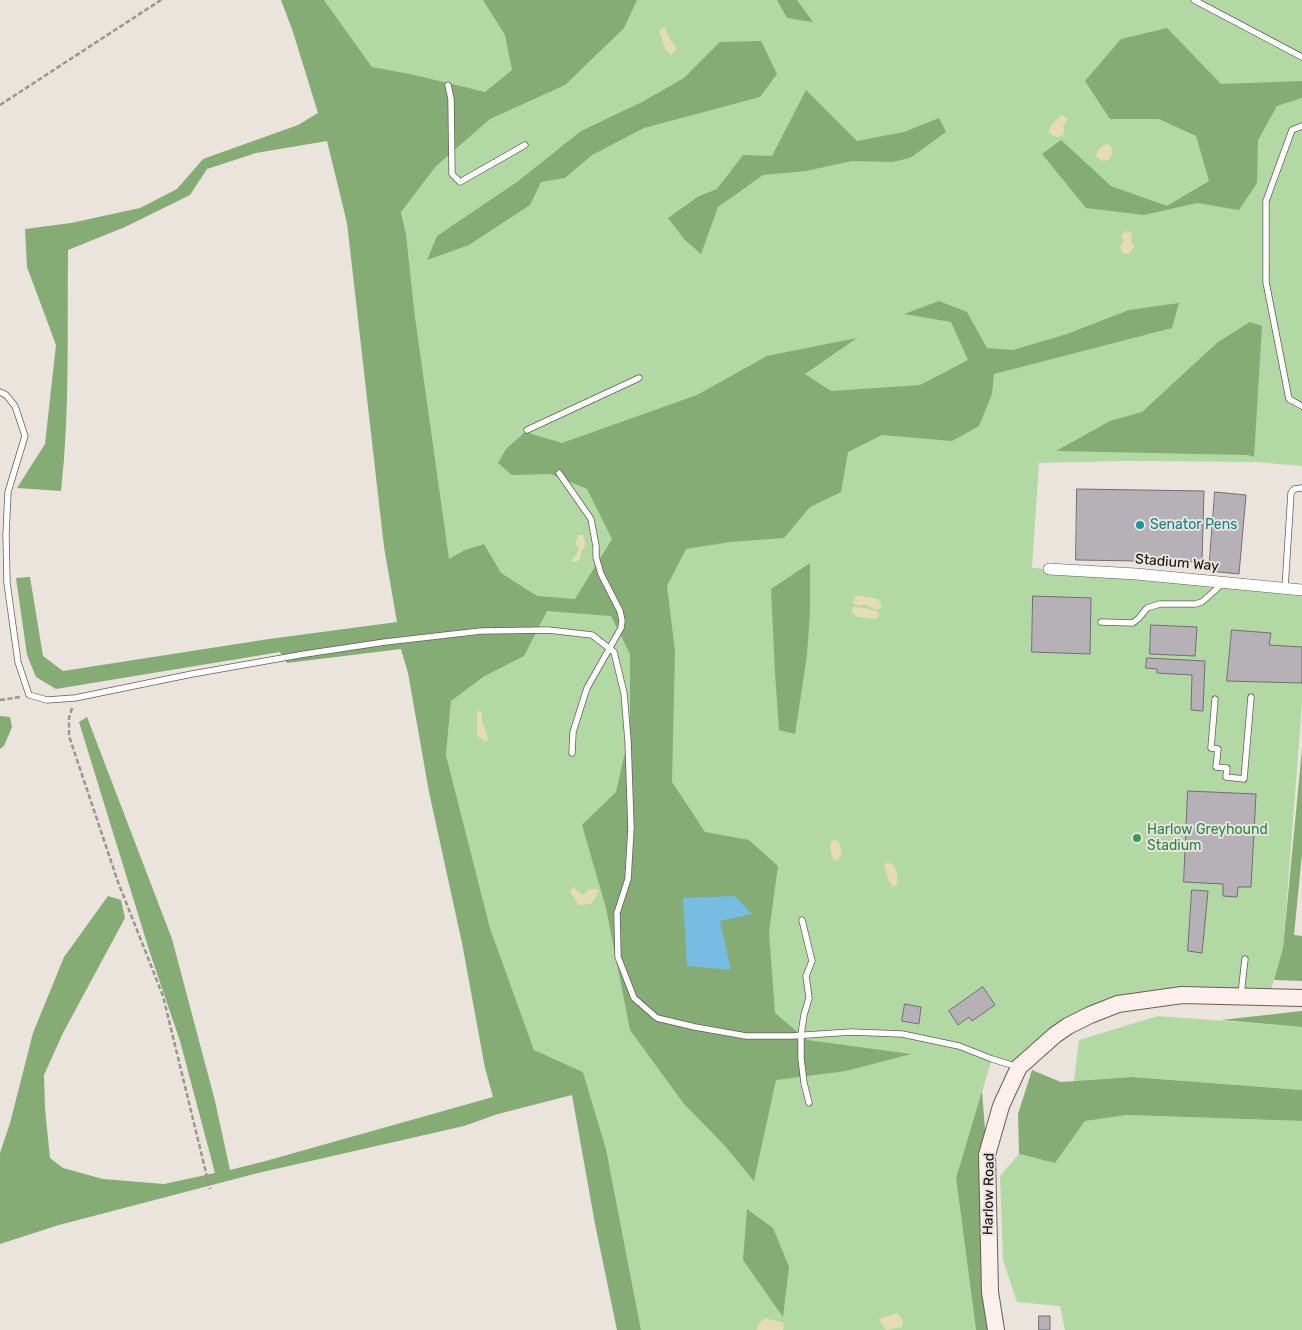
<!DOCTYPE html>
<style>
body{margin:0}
canvas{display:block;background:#eae4dc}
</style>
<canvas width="1302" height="1330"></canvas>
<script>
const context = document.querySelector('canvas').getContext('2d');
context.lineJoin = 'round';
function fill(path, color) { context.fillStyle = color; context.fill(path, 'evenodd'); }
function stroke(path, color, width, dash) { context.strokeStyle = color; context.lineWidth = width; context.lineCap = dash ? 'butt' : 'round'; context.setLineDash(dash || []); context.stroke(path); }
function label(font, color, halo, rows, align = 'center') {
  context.font = font + ' Rubik,sans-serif'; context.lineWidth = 4; context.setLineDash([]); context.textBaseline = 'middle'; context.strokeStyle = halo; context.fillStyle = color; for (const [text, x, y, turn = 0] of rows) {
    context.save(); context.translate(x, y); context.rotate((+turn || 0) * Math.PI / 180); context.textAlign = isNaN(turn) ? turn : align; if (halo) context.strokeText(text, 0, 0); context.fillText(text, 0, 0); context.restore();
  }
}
const green = new Path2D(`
 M324,0H1302V466L1256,462L1123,461L1039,463L1032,568L1129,574L1302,590V704L1283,949L1269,997L1182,995L1090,1015L1019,1067L992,1059L956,1178L976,1330H641L606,1149L583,1072L534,1050L490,928L446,755L451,701L415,317L406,234L372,67Z
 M1158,1016L1302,1027V1090L1132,1077L1074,1081L1079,1040Z
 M1127,1115L1302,1121V1330H1065L1060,1306L1017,1302L1003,1260L1000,1176L1019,1154L1055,1163L1085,1121Z`);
const forest = new Path2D(`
 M281,0H324L372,67L410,74L485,92L512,70L505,35L483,0H637L624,28L565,85L490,119L436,166L401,212L406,234L415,317L449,559L465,550L484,544L501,573L537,596L575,599L612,539L587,489L551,474L512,475L498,463L506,449L525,432L562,443L697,395L767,356L857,338L805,374L831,391L920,385L968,360L951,322L904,314L939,301L967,312L987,348L1013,350L1067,334L1129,310L1179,303L1172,328L994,374L992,394L979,426L952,441L882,435L848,452L841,492L810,507L784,538L730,542L686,549L667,586L675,651L672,782L705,832L749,840L778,866L769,932L775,1013L807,1040L911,1054L846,1071L776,1080L754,1181L725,1146L684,1104L630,1030L606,908L582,825L616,792L630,730V654L611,616L547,611L524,656L483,677L451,701L446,755L490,928L534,1050L583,1072L606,1149L641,1330H617L595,1224L572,1095L498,1114L464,1126L258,1173L59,1225L0,1244V1153L10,1123L33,1033L64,957L108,896L121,900L125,918L63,1033L44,1075L45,1109L50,1158L63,1168L103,1179L164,1184L215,1173L180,1041L150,953L79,722L87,717L172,939L215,1101L230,1170L262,1162L493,1097L485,1068L462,943L429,792L408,673L401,649L287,663L280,652L56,689L36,677L27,655L16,578L30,577L43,656L63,671L269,639L397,622L384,547L347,223L327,141L256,153L207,169L190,195L125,227L68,250C67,330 70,411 61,491L17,488L45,444L56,345L27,267L25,229L71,223L140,208L177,189L203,159L298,125L318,113L293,32Z
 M777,0H797L813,22L787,18Z
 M1167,28L1221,84L1302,81V98L1277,106L1258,140L1257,183L1239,210L1197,203L1144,215L1086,208L1042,154L1061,140L1111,186L1167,206L1209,181L1196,136L1159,119H1110L1085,81L1121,39Z
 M761,41L777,74L760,97L644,128L592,155L565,178L541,182L530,205L469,245L427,260L437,236L517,182L581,131L642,102L684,78L720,42Z
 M806,90L857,141L904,132L939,118L946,132L910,158L892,162L852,161L806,171L763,175L718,207L701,254L684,239L668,218L699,196L717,189L743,155L772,156Z
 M1250,322L1262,326L1254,457L1248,455L1056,451L1110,421L1142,412L1218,342Z
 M810,563V612L807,655L795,734L779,730L775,673L771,589Z
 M0,716L10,717L12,727L4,746L0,749Z
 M1302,749V854L1294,935L1302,936V981L1274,980L1283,948Z
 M1302,1011V1027L1221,1020Z
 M1032,1070L1061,1082L1132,1077L1302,1090V1121L1127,1115L1085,1121L1055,1163L1019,1154L1018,1114Z
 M982,1091L987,1155L996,1330H976L956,1178Z
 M747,1209L773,1228L789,1267L783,1317L743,1260Z`);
const sand = new Path2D(`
 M665,26C667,36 671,40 677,49L671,55L665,49L659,31Z
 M1062,115L1068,119L1063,126L1065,133C1059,139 1056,138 1049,133C1049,125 1056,120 1062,115Z
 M1106,144L1110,145C1114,151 1112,154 1109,160L1102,161L1097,157L1096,154L1100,148Z
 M1126,231L1132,232L1131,240L1134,247L1129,254L1123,253L1120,247L1123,241L1121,235Z
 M578,535H583L585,542V546L581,552L580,559L577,562L571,561L579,550L576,543Z
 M858,595L877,599L881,603V607L878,610L874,609L865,604L859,606L853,603V600L855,597Z
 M854,607L866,608L878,612L879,615L876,619L858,617L852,613V609Z
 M477,710L482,713V720L488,738L486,742L477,736Z
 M834,839L839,842L842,852L839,859L834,861L831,853L830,844Z
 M887,862L894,865L897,873V884L893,887L889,881L884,866Z
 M573,887L577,891L583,895L589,889H595L599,891L596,897L591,904L579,905L570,892Z
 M898,1313L903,1322L902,1327L886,1330L879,1319Z
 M766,1318C772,1321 777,1320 784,1323L783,1330H757L758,1324Z`);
const water = new Path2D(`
 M735,896L752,914L720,921L731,970L687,966L683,898Z`);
const building = new Path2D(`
 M1077,489L1204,491L1202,562L1076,560Z
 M1215,492L1246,495L1239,574L1209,571Z
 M1033,596L1091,598L1090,654L1032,652Z
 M1151,625L1197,627L1195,656L1150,654Z
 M1232,630L1271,633L1269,645L1302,647V683L1227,681Z
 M1147,658L1205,661L1203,711L1191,710L1192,675L1157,673V669L1146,668Z
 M1188,791L1256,794L1251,887H1238L1237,897L1223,896V884L1184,882Z
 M1192,890L1208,891L1202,953L1188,951Z
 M983,987L995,1005L972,1021L969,1017L958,1025L949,1011Z
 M905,1004L921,1007L919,1024L902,1021Z
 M1039,1316H1050V1330H1039Z`);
const path = new Path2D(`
 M0,105L161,0
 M0,700L20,697
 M72,708L69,718V736L118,882L163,996L210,1189`);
const lane = new Path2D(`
 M1194,0L1302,57
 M448,85L451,99L452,174L460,182L525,145
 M1302,126L1292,130L1266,201V282L1289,399L1302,406
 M0,392L6,395L15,406L25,436L8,492L6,535L7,583L18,662L29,695L47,700L75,698L192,674L305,654L385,642L481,631L548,630L592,635L614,652L624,693L628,741L631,828L628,879L617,913L618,957L634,998L657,1018L695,1027L746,1036H791L851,1032L902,1034L959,1046L992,1059L1018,1067
 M527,430L639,378
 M559,473L591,519L596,546V557L601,574L620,611L622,621L621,628L587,688L573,732L572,753
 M1285,588L1291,493L1294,489L1302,488
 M1101,622L1133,623L1139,618L1147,608L1160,604H1195L1202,602L1222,584
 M1215,699L1211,748L1218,749L1216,767L1227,768L1226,777L1244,779L1251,697
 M802,920L812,961L806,976L809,998L804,1015L801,1035V1058L804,1083L809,1103
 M1241,994L1245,959`);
const street = new Path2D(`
 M1049,569L1136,574L1302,590`);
const secondary = new Path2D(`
 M996,1330L990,1292L987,1155L1001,1106L1019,1067L1055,1035L1068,1026L1090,1015L1118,1004L1182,995L1302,998`);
const markers = [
 [1140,525,5,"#0f9aa8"],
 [1137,838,5,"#2e9e5b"]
];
const cultureNames = [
 ["Senator Pens",1150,525]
];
const streetNames = [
 ["Stadium Way",1177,563,5],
 ["Harlow Road",989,1194,-89]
];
const leisureNames = [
 ["Harlow Greyhound",1147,830],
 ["Stadium",1147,846]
];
fill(green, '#b2d9a3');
fill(forest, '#85ac75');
fill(sand, '#e5dbb6');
fill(water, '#78bbe3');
fill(building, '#b6b0b7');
stroke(building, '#736d73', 1);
stroke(lane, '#645f59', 7);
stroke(street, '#645f59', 12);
stroke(secondary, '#645f59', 18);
stroke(path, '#9a958f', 2.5, [5, 2.5]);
stroke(lane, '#fff', 5.5);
stroke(street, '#fff', 11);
stroke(secondary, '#fdefec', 16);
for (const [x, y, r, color] of markers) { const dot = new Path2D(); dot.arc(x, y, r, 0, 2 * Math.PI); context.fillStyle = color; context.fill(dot); stroke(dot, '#eae4dc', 2); }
label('14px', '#0d838f', '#eae4dc', cultureNames, 'left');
label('14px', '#0d0b09', '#eae4dc', streetNames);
label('14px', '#27864d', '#eae4dc', leisureNames, 'left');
</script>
